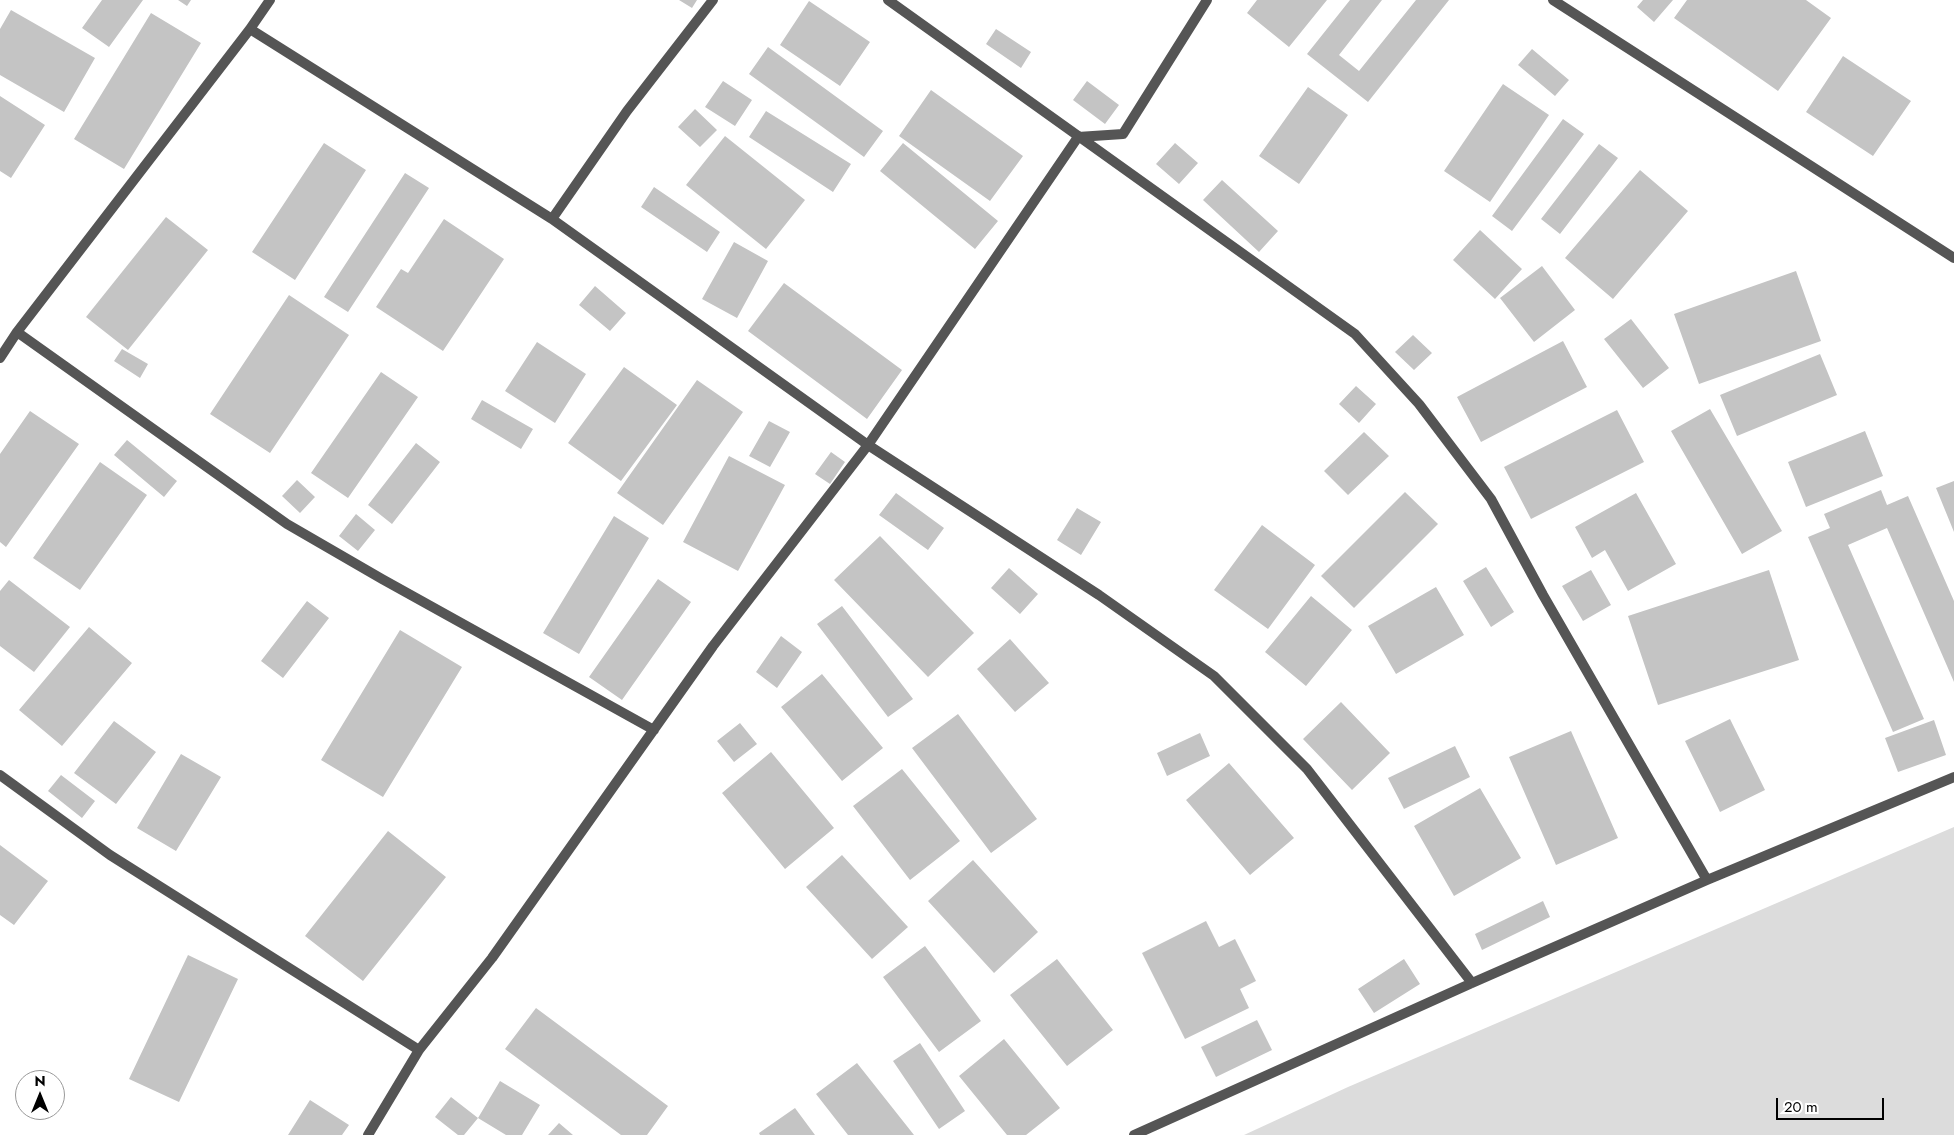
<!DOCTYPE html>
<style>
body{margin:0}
#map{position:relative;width:1954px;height:1135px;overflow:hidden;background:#fff;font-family:Jost,sans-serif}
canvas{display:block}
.north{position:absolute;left:15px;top:1070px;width:50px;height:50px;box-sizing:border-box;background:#fff;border:1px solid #999;border-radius:50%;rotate:0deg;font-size:14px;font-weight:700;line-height:20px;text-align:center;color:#000}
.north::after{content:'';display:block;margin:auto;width:18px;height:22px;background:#000;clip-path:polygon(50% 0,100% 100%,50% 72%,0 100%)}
.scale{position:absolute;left:1776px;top:1098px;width:108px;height:22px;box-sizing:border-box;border:2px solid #000;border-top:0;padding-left:6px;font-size:15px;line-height:18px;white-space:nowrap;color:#000;-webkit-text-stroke:4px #fff;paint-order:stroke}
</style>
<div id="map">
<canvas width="1954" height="1135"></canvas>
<div class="north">N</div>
<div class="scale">20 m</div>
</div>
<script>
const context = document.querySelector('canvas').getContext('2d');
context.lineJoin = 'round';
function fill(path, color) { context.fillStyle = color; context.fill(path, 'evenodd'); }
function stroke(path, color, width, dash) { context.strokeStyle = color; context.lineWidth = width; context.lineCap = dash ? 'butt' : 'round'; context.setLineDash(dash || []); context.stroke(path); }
const green = new Path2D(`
 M1954,827V1135H1244L1348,1087Z`);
const building = new Path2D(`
 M102,0H143L109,47L82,28Z
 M178,0H191L187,6Z
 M679,0H697L692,8Z
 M1257,0H1327L1289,47L1247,13Z
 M1350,0H1382L1339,55L1359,71L1416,0H1449L1368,102L1307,54Z
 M1643,0H1673L1654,22L1637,7Z
 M1687,0H1806L1831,18L1778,91L1674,18Z
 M809,1L870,42L840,86L780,45Z
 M11,10L95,58L64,112L0,75V29Z
 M151,13L201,43L124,169L74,139Z
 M996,29L1031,52L1021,68L986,44Z
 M768,47L883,131L864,157L749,74Z
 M1532,49L1569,80L1555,96L1518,65Z
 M1843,56L1911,101L1873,156L1806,112Z
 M723,81L752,100L735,126L705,107Z
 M1087,81L1119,105L1105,124L1073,100Z
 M1503,84L1549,115L1490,202L1444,171Z
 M1308,87L1348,115L1299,184L1259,156Z
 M931,90L1023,156L990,201L899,136Z
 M0,96L45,125L11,178L0,171Z
 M695,109L717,130L700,147L678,127Z
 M766,111L851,164L833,192L749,137Z
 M1563,119L1584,134L1512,231L1492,216Z
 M725,136L805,200L766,249L686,185Z
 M324,143L366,170L295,280L252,252Z
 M903,143L998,221L975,249L880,171Z
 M1175,143L1198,163L1179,184L1156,164Z
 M1599,144L1618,158L1560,234L1541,219Z
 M1640,170L1688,211L1613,299L1565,258Z
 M405,173L429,188L348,312L324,297Z
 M1222,180L1278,231L1259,252L1203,200Z
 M654,187L720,232L707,252L641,207Z
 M166,217L208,250L128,350L86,317Z
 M444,219L504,259L443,351L376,307L401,269L408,273Z
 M1480,230L1522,269L1495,299L1453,260Z
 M734,242L768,261L737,318L702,299Z
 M1542,266L1575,310L1534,342L1500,298Z
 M1796,271L1821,341L1699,384L1674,314Z
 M784,283L902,370L867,419L748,331Z
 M595,286L626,313L610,331L579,305Z
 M289,295L349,335L270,453L210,414Z
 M1631,319L1669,368L1643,388L1604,339Z
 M1413,335L1432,353L1414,370L1395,352Z
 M1563,341L1587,387L1481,442L1457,397Z
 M537,342L586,374L555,423L505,391Z
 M122,349L148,364L140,378L114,361Z
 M1820,354L1837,395L1737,436L1720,395Z
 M624,367L677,405L621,481L568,443Z
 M381,372L418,397L348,498L311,473Z
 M697,380L743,412L663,525L617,493Z
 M1356,386L1376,404L1359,423L1339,404Z
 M482,400L533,429L521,449L471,419Z
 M1710,409L1782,531L1742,554L1671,431Z
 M1617,410L1644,462L1531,519L1504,467Z
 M30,411L79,444L6,547L0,542V454Z
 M769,421L790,432L770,467L749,456Z
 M1865,431L1883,476L1806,507L1788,462Z
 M1364,432L1389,456L1348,495L1324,471Z
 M127,440L177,481L164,497L114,455Z
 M416,443L440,462L392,524L368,505Z
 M831,452L845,462L830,484L815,474Z
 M729,456L785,485L738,571L683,542Z
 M100,462L147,495L80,590L33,558Z
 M297,480L315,497L300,513L282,496Z
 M1954,481V532L1936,488Z
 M1881,490L1887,505L1908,496L1954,601V682L1887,528L1848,545L1924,719L1893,732L1808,537L1830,528L1824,514Z
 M1405,492L1438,524L1354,608L1321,576Z
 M896,493L944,528L928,550L879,515Z
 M1636,493L1676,564L1628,591L1605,550L1592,558L1575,527Z
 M1077,508L1101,522L1081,555L1057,540Z
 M356,514L375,530L358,551L339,536Z
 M614,516L649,538L579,654L543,633Z
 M1262,525L1315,565L1268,629L1214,590Z
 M880,536L974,633L928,677L834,580Z
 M1486,567L1514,612L1491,627L1463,581Z
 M1009,568L1038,594L1020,614L991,588Z
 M1591,570L1611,605L1583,621L1562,586Z
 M1769,570L1799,660L1658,705L1628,616Z
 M658,579L691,602L622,700L589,677Z
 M9,580L70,627L34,672L0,646V591Z
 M1436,587L1464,635L1396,674L1368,626Z
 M1311,596L1352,630L1306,686L1265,652Z
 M307,601L329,618L283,678L261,661Z
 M842,606L913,699L888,717L817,624Z
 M89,627L132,663L62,746L19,710Z
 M400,630L462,667L383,797L321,760Z
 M781,636L802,652L777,688L756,672Z
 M1010,639L1049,683L1015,712L977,669Z
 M822,674L883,748L842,781L781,707Z
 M1341,702L1390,753L1352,790L1303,739Z
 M958,714L1037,819L991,853L912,748Z
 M1730,719L1765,790L1720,812L1685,741Z
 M1934,720L1946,755L1898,772L1885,738Z
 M114,721L156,752L116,804L74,773Z
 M740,723L757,744L734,762L717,741Z
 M1571,731L1618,838L1556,865L1509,757Z
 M1200,733L1210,756L1167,776L1157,753Z
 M1455,746L1470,777L1404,809L1388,778Z
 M771,752L834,828L785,869L722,793Z
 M181,754L221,777L176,851L137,828Z
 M1229,763L1294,838L1250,875L1186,800Z
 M902,769L960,841L910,880L853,806Z
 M61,775L95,801L82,818L48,791Z
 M1480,788L1521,858L1454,896L1414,826Z
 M388,831L446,877L363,981L305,936Z
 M0,845L48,881L14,925L0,915Z
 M842,855L908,927L872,959L806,887Z
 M973,860L1038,932L994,973L928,901Z
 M1543,901L1550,917L1482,950L1475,934Z
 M1206,921L1219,947L1235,939L1256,981L1240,989L1249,1008L1185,1039L1142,953Z
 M925,946L981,1021L939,1052L883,977Z
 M188,955L238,979L179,1102L129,1079Z
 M1057,959L1113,1030L1067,1066L1010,995Z
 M1404,959L1420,984L1374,1013L1358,989Z
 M536,1008L668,1106L647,1135H621L505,1049Z
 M1257,1020L1272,1050L1216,1077L1201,1047Z
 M1004,1039L1060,1108L1026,1135H1007L959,1076Z
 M920,1043L965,1111L939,1129L893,1061Z
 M857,1063L914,1135H848L816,1094Z
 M500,1081L540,1105L522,1135H506L478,1118Z
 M451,1097L478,1118L464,1135H458L435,1117Z
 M310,1100L349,1125L342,1135H288Z
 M795,1108L815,1135H760L759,1133Z
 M559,1123L573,1135H548Z`);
const street = new Path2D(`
 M888,0L1355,334L1419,404L1491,499L1543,595L1707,880
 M1553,0L1954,258
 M250,29L552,219L868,445L1099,595L1214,676L1307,769L1472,983
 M552,219L627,111L713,0
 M17,332L287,524L382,579L654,730
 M0,358L17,332L250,29L270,0
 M0,775L110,855L419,1050
 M368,1135L419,1050L492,958L713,646L868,445L1078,137L1123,134L1207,0
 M1134,1135L1472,983L1707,880L1954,777`);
fill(green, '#dcdcdc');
fill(building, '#c4c4c4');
stroke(street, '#555', 10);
</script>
